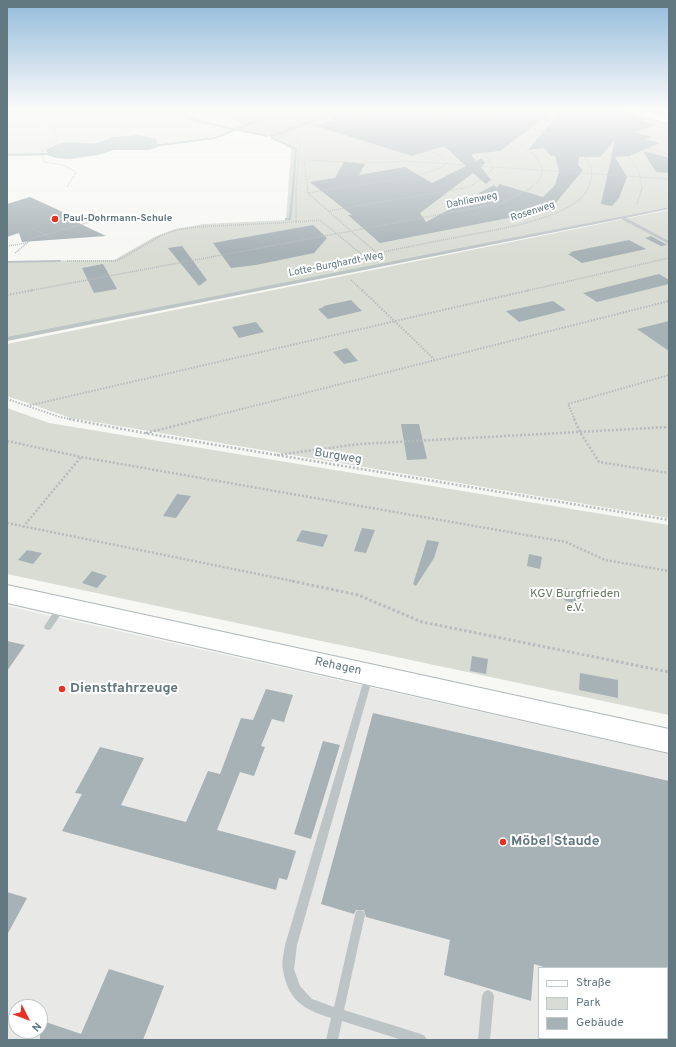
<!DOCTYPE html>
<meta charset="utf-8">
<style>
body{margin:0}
#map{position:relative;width:676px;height:1047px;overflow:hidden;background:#f7f7f4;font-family:Overpass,sans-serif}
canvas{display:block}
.frame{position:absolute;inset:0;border:8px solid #617880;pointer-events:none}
.legend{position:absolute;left:538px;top:967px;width:130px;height:72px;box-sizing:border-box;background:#fff;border:1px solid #c0c9cc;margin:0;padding:5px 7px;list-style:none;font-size:12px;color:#617880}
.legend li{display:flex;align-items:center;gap:8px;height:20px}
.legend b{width:20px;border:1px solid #c0c9cc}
.north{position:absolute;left:8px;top:999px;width:40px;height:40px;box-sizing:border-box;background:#fff;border:1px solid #c0c9cc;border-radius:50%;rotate:132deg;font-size:11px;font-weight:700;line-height:16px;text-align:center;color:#617880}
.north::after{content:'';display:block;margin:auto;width:14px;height:18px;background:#e73123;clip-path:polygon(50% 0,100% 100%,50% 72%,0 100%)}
</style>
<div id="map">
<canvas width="676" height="1047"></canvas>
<div class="frame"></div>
<ul class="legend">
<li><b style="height:5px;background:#fff"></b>Straße</li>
<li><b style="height:11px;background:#d8dcd3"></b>Park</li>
<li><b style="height:11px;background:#a7b2b6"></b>Gebäude</li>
</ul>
<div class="north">N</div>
</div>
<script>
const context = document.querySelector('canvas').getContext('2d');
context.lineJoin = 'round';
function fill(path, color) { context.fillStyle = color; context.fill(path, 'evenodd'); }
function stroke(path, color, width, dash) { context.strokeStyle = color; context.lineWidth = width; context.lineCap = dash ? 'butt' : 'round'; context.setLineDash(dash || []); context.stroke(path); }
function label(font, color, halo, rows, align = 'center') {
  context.font = font + ' Overpass,sans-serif'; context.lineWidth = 4; context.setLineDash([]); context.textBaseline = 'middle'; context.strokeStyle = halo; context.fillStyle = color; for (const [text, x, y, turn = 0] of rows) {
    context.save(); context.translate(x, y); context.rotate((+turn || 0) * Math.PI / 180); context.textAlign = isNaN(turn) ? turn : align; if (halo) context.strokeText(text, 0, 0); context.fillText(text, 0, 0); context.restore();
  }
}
const built = new Path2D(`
 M7,108H290L268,135L239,129L208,140L167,144H157L155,139L138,135L119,136L112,137L109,140L101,142L63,143L58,144L44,155L7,156Z
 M7,606L669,754V1040H7ZM539,968H667V1038H539ZM16,1007H40V1031H16Z`);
const green = new Path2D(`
 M199,108H620L669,120V207L7,339V261L114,260L154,237L175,229L204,224L286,220L291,149L268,135L235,128L244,124Z
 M669,210V518L71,418L7,396V344Z
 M7,408L49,423L669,525V715L7,574Z`);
const water = new Path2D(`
 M138,135L156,139L157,144H167L149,150H114L98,155L70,159L56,158L44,154L48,153L46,151L47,149C52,147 57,144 62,143C80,140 97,148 112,137Z`);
const streamFar1 = new Path2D(`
 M171,108L197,121L267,136
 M318,108L333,111
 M272,138L296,149L293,189
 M162,145L215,138L288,108
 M7,155L49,154`);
const stream = new Path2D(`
 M286,219H290L293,188`);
const building = new Path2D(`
 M354,108H532L550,113L500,151L471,154L476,161L482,158L485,163L481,167L491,180L486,184L473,173L420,213L426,222L494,185L497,188L499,184L543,197L555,185L559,171L555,156H551L544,148L528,150L559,113L562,112L570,114L589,108H615L617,111L646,119L640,120L657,125L634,132L652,137L645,139L660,143L629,156L615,157L627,177L619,198L612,206L601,204L615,140L600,157H579L578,165L583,170L549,211L551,201L524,215L380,243L348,215H352L310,182L335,178L344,162L365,164L359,175L405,167L432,183L466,166L444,146L412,156L316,126L333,120L331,118Z
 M636,108H669V112L663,114Z
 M643,151L669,158V173L656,172Z
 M30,197L76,218L70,219L106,236L22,242L19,233L7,237V204Z
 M313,225L327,238L314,253L256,265L231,268L213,243Z
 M651,236L667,245L661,246L645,238Z
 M629,240L646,249L582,263L568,254L572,253L570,252Z
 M182,246L207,280L199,286L168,248Z
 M103,264L117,289L94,293L82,268Z
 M659,274L669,280V284L597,302L583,293Z
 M351,300L362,311L328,319L318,309L324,307L323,306Z
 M553,301L566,310L519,322L506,311Z
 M669,321V351L637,329Z
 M256,322L264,332L239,338L232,327Z
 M347,348L358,361L344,364L333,352Z
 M401,424H419L427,459L407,460Z
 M177,494L191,496L176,518L163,516Z
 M362,528L375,530L366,553L354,551Z
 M302,530L328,535L323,547L296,541Z
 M427,540L439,542L434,558L416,586L413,584Z
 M27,550L42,553L33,564L18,560Z
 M529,554L542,557L540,569L527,566Z
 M92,571L107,576L97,588L82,583Z
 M566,588L578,591L576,604L564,600Z
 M7,641L25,645L7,671Z
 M472,656L488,659L486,674L470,671Z
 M580,673L618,680V698L579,690Z
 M266,689L293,695L284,722L272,719L261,746L265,747L254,776L240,772L217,830L296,851L287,880L279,878L276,890L62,831L82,794L75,793L100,747L144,758L121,805L186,822L208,771L220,774L241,718L253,720Z
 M373,713L669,781V968H547L534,964L531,1001L444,975L450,940L366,917L364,910H356L354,914L321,904Z
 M323,741L340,745L311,839L294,834Z
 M7,892L27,898L7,935Z
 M109,969L164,986L143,1040H40V1020L81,1034Z`);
const pathFar4 = new Path2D(`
 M405,108L506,138L521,145L535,155L543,170L540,179L530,189
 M458,108C491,116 579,133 591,168C593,176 590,182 588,189
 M500,108L669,154
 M573,108L616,119
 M368,114L472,146C482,152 489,157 493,168C484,180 474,185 460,189
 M352,118L388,108
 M254,121L272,126
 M45,123L54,129L57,139L42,152L44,162L63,165L76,172L67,187
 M628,155L639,172L642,189
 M304,160L308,189
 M308,160L362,163L378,162
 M377,163L406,161L669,179
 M296,189L300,145L297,137
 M331,189C349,186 439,175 446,164L442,157L437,154L339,122`);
const pathFar3 = new Path2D(`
 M307,188L308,193L351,231L502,203L531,188
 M308,193L337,188
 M637,204L642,188
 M328,211L463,188
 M296,222L320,220L366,258
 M33,229L54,239
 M7,246L26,243
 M15,253L33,238L112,216
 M67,261H117L162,235L177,230L196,227L296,222V188
 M351,280L363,291
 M28,291L351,231L377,253C404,248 431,242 458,237C488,231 576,219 588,188
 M526,291L669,258`);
const pathFar2 = new Path2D(`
 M362,290L434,359
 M7,295L34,290
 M7,399L60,417L75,420
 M27,406L530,290
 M198,420L669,301
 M575,420L568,404L669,375`);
const pathFar1 = new Path2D(`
 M69,419L144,433L669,520
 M574,419L580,432L599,462L669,473
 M146,433L202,419
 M7,441L81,457L566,542L605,560L669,571
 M277,455L360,444L669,427
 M7,523L297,582
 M23,527L81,457`);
const path = new Path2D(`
 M292,581L358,595L422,622L669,672`);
const lane = new Path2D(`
 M669,207V209L626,218L669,241V244L621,219L7,341V337Z
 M61,260V261L59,262L7,263V261Z
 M62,603L65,604L66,606L65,608L51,629L48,630L45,629L44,627L45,625L59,604Z
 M369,672L372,674L373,676L297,945L294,969L300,986L312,999L334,1007L355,915L356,911L360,910L364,911L365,915L344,1010L421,1034L425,1036L427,1040H402L342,1021L338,1040H326L331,1018C304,1010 288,1000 283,970C281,963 284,953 285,945L365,676L366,674Z
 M488,990L492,992L494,996L490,1040H478L482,996L484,992Z`);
const street = new Path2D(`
 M344,108H353L273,137L268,136Z`);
const secondary = new Path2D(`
 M616,108H630L669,117V123L617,110Z
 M7,585L669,729V753L7,603Z`);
const markers = [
 [55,219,4,"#e73123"],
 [62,689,4,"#e73123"],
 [503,842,4,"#e73123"]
];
const farStreetnames = [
 ["Dahlienweg",472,201,-11],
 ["Rosenweg",533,212,-18],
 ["Lotte-Burghardt-Weg",336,265,-11]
];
const farPoinames = [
 ["Paul-Dohrmann-Schule",63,219]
];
const streetNames = [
 ["Burgweg",338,457,9],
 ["Rehagen",338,667,12]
];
const parkNames = [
 ["KGV Burgfrieden",575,595],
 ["e.V.",575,609]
];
const nearPoinames = [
 ["Dienstfahrzeuge",70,689],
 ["Möbel Staude",511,842]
];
fill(built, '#e8e8e7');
fill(green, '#d8dcd3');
fill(water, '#b5c6c7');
stroke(streamFar1, '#b5c6c7', 2);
stroke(stream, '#b5c6c7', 2.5);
fill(building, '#a7b2b6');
stroke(secondary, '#afb8bb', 2);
stroke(pathFar4, '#b7bcbe', 1, [1, 1]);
stroke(pathFar3, '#b7bcbe', 1.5, [1, 1]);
stroke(pathFar2, '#b7bcbe', 2, [1.5, 1.5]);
stroke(pathFar1, '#b7bcbe', 2.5, [2, 2]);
stroke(path, '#b7bcbe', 3, [2.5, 2.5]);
fill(lane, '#bdc4c6');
fill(street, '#bdc4c6');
fill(secondary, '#fff');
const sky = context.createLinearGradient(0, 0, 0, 254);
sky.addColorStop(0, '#93bbdb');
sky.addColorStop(0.43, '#fbfbfa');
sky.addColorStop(1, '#fbfbfa00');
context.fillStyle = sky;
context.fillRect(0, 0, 676, 254);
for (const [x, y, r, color] of markers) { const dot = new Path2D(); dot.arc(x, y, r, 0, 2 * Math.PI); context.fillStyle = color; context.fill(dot); stroke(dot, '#fff', 1.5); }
label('10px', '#617880', '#fff', farStreetnames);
label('bold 10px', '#617880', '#fff', farPoinames, 'left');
label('12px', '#617880', '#fff', streetNames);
label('12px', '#687860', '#fff', parkNames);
label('bold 14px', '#617880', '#fff', nearPoinames, 'left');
</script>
